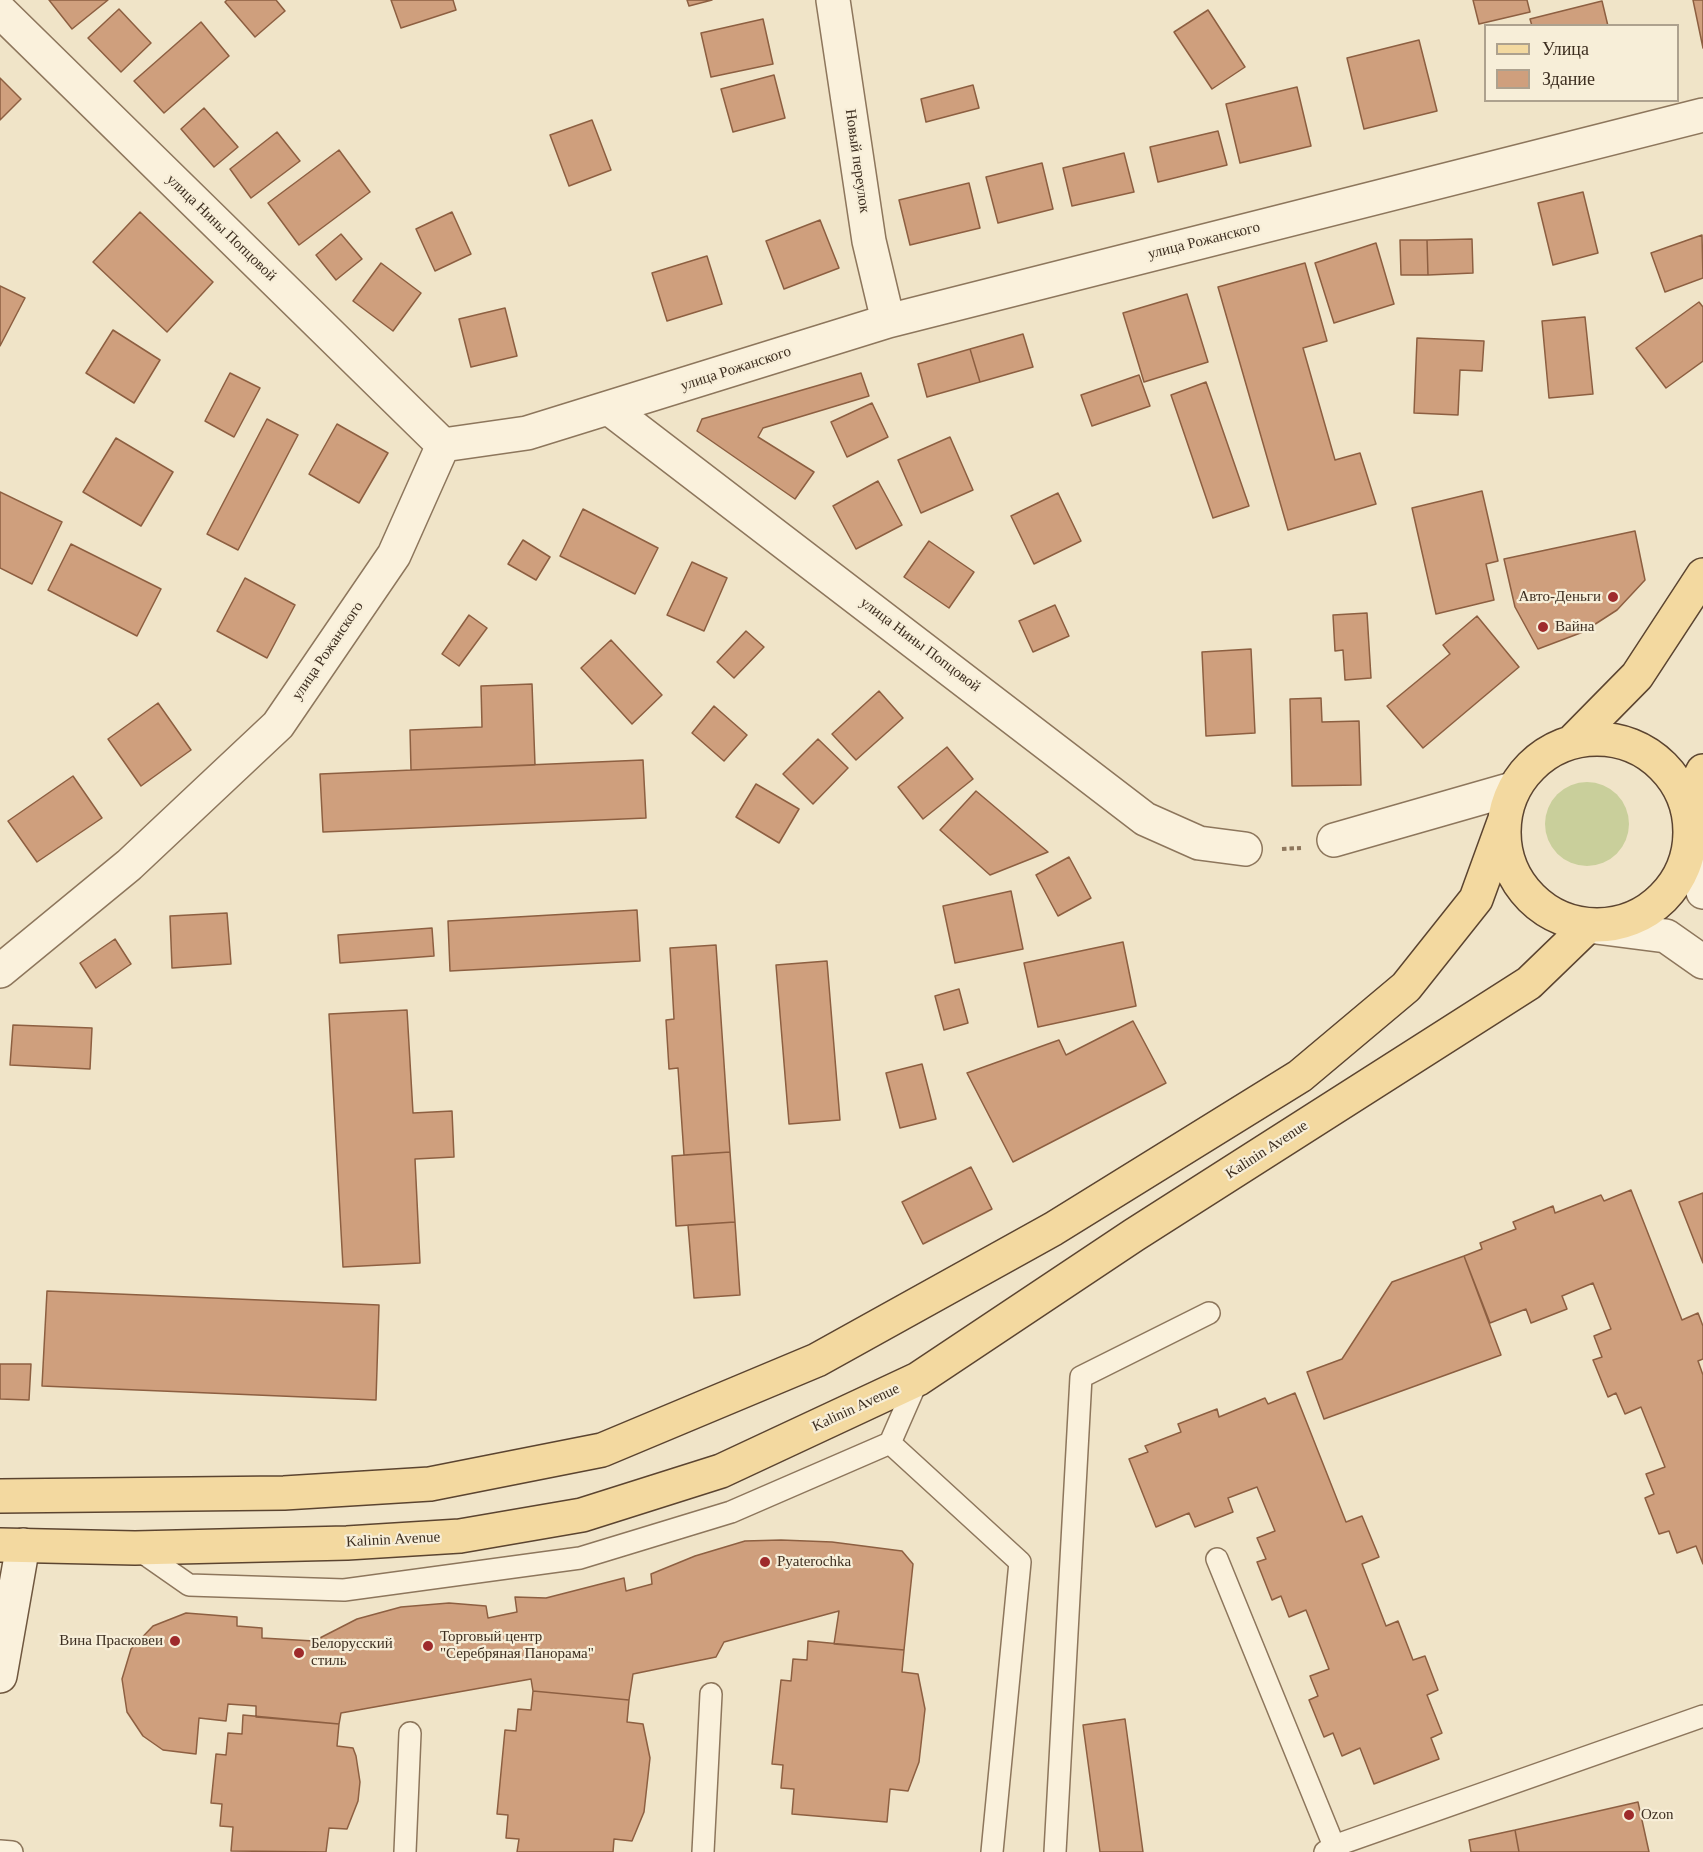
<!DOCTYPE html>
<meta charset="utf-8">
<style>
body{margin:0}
#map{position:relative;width:1703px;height:1852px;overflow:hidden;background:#f0e4c8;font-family:"Times New Roman",serif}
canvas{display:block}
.legend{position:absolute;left:1484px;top:24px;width:195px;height:78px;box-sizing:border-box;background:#f7eed8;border:2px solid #ada18e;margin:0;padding:8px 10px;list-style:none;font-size:18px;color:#3d2e20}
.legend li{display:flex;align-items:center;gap:12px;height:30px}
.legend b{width:30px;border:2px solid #ada18e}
</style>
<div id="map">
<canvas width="1703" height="1852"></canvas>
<ul class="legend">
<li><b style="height:8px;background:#f3d9a0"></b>Улица</li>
<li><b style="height:16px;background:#cf9f7d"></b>Здание</li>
</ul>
</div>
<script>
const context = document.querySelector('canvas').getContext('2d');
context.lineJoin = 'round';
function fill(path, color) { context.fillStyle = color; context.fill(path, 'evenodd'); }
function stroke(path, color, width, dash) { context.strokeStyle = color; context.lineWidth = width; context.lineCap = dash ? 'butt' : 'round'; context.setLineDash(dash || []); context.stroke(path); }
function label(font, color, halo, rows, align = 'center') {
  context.font = font + ' "Times New Roman",serif'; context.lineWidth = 4.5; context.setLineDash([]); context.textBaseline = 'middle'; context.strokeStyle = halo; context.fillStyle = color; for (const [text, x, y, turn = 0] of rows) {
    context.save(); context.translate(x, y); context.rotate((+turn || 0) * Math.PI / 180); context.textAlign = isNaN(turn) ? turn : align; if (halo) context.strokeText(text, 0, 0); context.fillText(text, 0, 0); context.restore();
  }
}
const green = new Path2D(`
 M1545 824a42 42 0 1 1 84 0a42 42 0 1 1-84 0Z`);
const building = new Path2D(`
 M49,0H108L72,29Z
 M227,0H276L285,11L255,37L225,2Z
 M391,0H453L456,10L401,28Z
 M687,0H712L689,6Z
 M1473,0H1527L1530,12L1479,24Z
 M1693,0H1703V48Z
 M1602,1L1608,26H1532L1530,19Z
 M119,9L151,43L121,72L88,38Z
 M1208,10L1245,67L1212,89L1174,32Z
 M763,19L773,64L711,77L701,33Z
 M201,22L229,56L164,113L134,81Z
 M1419,40L1437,111L1364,129L1347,58Z
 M774,75L785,118L733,132L721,89Z
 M0,78L21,99L0,120Z
 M973,85L979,108L926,122L921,99Z
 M1297,87L1311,146L1240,163L1226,104Z
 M204,108L238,147L214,167L181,129Z
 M592,120L611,170L569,186L550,135Z
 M1218,131L1227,165L1158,182L1150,147Z
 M277,132L300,161L251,198L230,169Z
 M339,150L370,192L299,245L268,203Z
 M1124,153L1134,192L1072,206L1063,168Z
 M1042,163L1053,209L998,223L986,177Z
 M969,183L980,228L910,245L899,200Z
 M1583,192L1598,253L1553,265L1538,203Z
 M140,212L213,282L167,332L93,262Z
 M452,212L471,254L435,271L416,229Z
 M820,220L839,268L784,289L766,241Z
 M341,234L362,259L336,280L316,255Z
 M1702,235L1703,278L1665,292L1651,253Z
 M1472,239L1473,273L1428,275L1427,240Z
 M1400,240H1427L1428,275H1401Z
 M1376,243L1394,304L1334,323L1315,263Z
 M707,256L722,304L667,321L652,273Z
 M381,263L421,293L393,331L353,301Z
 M1305,263L1327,341L1303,348L1335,460L1360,453L1376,504L1288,530L1218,287Z
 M0,286L25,298L0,346Z
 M1187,294L1208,362L1144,382L1123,313Z
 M1699,302L1703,307V361L1666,388L1636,348Z
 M505,308L517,356L471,367L459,319Z
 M1585,317L1593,394L1549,398L1542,321Z
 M113,330L160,360L134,403L86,373Z
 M1023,334L1033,367L980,382L970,349Z
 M1417,338L1484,341L1482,371L1460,370L1458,415L1414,413Z
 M970,349L980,382L927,397L918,364Z
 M230,373L260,388L234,437L205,421Z
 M861,373L869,396L763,428L758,437L814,472L795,499L697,431L702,419Z
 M1139,375L1150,406L1092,426L1081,395Z
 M1206,382L1249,506L1213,518L1171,395Z
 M872,403L888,437L847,457L831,422Z
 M267,419L298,435L238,550L207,534Z
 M337,424L388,453L359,503L309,474Z
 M950,437L973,490L921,513L898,460Z
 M116,438L173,472L141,526L83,492Z
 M878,481L902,525L856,549L833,506Z
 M1482,491L1498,561L1486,564L1494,600L1436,614L1412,508Z
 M0,492L62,522L32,584L0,568Z
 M1058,493L1081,541L1034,564L1011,516Z
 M583,509L658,548L635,594L560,556Z
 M1635,531L1645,580L1617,610L1583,632L1538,649L1515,607L1504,559Z
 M523,540L550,557L536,580L508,564Z
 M929,541L974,572L949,608L904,577Z
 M71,544L161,589L137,636L48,590Z
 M692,562L727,578L704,631L667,615Z
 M245,578L295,605L267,658L217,631Z
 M1055,605L1069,636L1033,652L1019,621Z
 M1367,613L1371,678L1345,680L1343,650L1335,651L1333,615Z
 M469,615L487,628L459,666L442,654Z
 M1477,616L1519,667L1423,748L1387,706L1450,654L1443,645Z
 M746,631L764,647L734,678L717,662Z
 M611,640L662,695L632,724L581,668Z
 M1251,649L1255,733L1206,736L1202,652Z
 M532,684L535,765L411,770L410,730L482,727L481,686Z
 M879,691L903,718L856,760L832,734Z
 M1321,698L1322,722L1359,721L1361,785L1292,786L1290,699Z
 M158,703L191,750L141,786L108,739Z
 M714,706L747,735L724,761L692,733Z
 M818,739L848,768L813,804L783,774Z
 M947,747L973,779L923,819L898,787Z
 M643,760L646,818L323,832L320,774Z
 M73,776L102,818L37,862L8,821Z
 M756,784L799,809L779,843L736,817Z
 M976,791L1048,852L990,875L940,830Z
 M1069,857L1091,898L1058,916L1036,875Z
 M1011,891L1023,949L955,963L943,906Z
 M637,910L640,961L450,971L448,921Z
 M227,913L231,964L172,968L170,916Z
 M432,928L434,956L340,963L338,935Z
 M115,939L131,964L96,988L80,963Z
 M1123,942L1136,1006L1038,1027L1024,963Z
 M716,945L730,1152L684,1155L678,1068L669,1069L666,1020L674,1019L670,948Z
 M827,961L840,1120L789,1124L776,965Z
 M959,989L968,1023L944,1030L935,996Z
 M407,1010L413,1113L452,1111L454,1157L415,1159L420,1263L343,1267L329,1014Z
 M1133,1021L1166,1083L1013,1162L967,1073L1059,1040L1066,1055Z
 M13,1025L92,1028L90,1069L10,1065Z
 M922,1064L936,1119L900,1128L886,1073Z
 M730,1152L735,1222L676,1226L672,1156Z
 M971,1167L992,1209L923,1244L902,1202Z
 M1631,1190L1682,1320L1698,1313L1703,1326V1359L1698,1361L1703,1375V1564L1696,1546L1677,1553L1669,1531L1659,1534L1645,1498L1654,1494L1646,1474L1665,1467L1641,1407L1625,1414L1616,1393L1608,1397L1593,1360L1602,1357L1594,1336L1611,1329L1593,1283L1562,1296L1567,1309L1531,1323L1526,1309L1490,1323L1464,1256L1482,1249L1480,1243L1516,1229L1513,1222L1553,1206L1555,1213L1601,1195L1604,1201Z
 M1703,1193V1263L1679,1202Z
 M735,1222L740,1295L694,1298L688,1225Z
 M1464,1256L1501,1355L1324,1419L1307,1372L1342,1359L1392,1282Z
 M47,1291L379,1305L376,1400L42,1386Z
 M0,1364H31L29,1400L0,1399Z
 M1295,1393L1346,1522L1362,1516L1379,1557L1362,1564L1386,1626L1398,1621L1413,1660L1425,1656L1438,1690L1427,1695L1442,1733L1431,1738L1439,1759L1374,1784L1360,1748L1342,1756L1333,1733L1324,1737L1309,1700L1318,1696L1310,1676L1329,1669L1306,1610L1289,1617L1281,1596L1272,1600L1257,1562L1266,1559L1257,1538L1275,1531L1257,1487L1228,1498L1233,1512L1195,1527L1189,1513L1156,1527L1129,1459L1148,1452L1145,1446L1181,1432L1178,1424L1217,1409L1219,1417L1265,1398L1268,1404Z
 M781,1540L832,1542L902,1551L913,1564L904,1650L834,1644L839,1611L724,1642L716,1657L633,1674L629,1700L533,1691L531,1679L341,1713L339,1724L256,1717V1706L228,1704L226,1721L199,1718L196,1754L163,1750L143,1736L127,1712L122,1679L131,1649L153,1626L186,1613L237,1617V1626L262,1628V1638L314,1641L357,1619L401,1607L449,1603L486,1606L488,1618L517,1612L515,1597L546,1598L624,1578L626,1591L652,1584L651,1574L695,1556L745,1541Z
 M808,1641L904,1650L902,1672L918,1674L925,1709L919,1762L908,1791L890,1789L887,1822L792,1814L794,1789L781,1788L783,1765L772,1764L781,1680L791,1681L793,1659L807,1660Z
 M533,1691L629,1700L627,1722L643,1724L650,1758L644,1812L632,1841L614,1839L613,1852H517L519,1839L506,1838L508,1815L497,1814L505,1730L516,1731L518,1709L531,1710Z
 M243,1715L339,1724L337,1746L353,1748L356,1756L360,1782L358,1801L347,1829L329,1828L326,1852L231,1851L233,1827L220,1826L222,1804L211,1803L216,1754L226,1755L228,1733L242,1734Z
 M1125,1719L1143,1852H1100L1083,1725Z
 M1638,1802L1649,1852H1519L1515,1830Z
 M1515,1830L1519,1852H1471L1469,1840Z`);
const path = new Path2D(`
 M1282,849L1301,848`);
const service = new Path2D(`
 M890,1443L1020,1562L992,1852
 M136,1548L189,1585L344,1590L580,1558L731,1512L890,1443L918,1379
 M1217,1559L1334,1846
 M0,1851L12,1852
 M405,1852L410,1733
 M703,1852L711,1694
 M1055,1852L1081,1377L1209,1313
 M1325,1852L1334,1846L1703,1716`);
const minor = new Path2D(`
 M833,0L869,241L888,321
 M0,11L443,445
 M610,409L1145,819L1199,843L1245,849
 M443,445L527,433L888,321L1703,115
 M1334,840L1512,789
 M0,971L129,865L278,725L394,555L443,445`);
const tertiary = new Path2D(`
 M1690,841L1703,892
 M1588,926L1666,936L1703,962`);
const secondary = new Path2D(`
 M0,1676L23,1545`);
const primary = new Path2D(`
 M1504 832a93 93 0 1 1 186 0a93 93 0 1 1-186 0Z
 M1572,742L1637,676L1703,575
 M1686,804L1703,771
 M0,1496L284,1493L430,1484L602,1450L817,1360L1053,1229L1300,1076L1406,987L1476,899L1504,822
 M0,1545L135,1548L347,1543L460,1536L582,1515L721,1471L918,1379L1134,1235L1529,983L1588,926`);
const markers = [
 [1613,597,6,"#9e2a2b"],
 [1543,627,6,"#9e2a2b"],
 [765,1562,6,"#9e2a2b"],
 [175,1641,6,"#9e2a2b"],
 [428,1646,6,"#9e2a2b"],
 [299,1653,6,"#9e2a2b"],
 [1629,1815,6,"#9e2a2b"]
];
const streetNames = [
 ["Новый переулок",857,161,82],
 ["улица Нины Попцовой",221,228,44],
 ["улица Рожанского",1204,241,-14],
 ["улица Рожанского",736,369,-18],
 ["улица Нины Попцовой",920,645,37],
 ["улица Рожанского",328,651,-56],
 ["Kalinin Avenue",1267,1150,-33],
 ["Kalinin Avenue",856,1408,-25],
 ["Kalinin Avenue",393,1540,-3]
];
const poiNames = [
 ["Авто-Деньги",1601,597,"right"],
 ["Вайна",1555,627],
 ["Pyaterochka",777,1562],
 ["Торговый центр",440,1637],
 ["\"Серебряная Панорама\"",440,1654],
 ["Вина Прасковеи",163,1641,"right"],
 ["Белорусский",311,1644],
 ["стиль",311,1661],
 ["Ozon",1641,1815]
];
fill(green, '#c9cf9b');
fill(building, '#cf9f7d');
stroke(building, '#8d5f41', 1.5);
stroke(service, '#8d765c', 24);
stroke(minor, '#8d765c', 36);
stroke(tertiary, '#8d765c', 36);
stroke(secondary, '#6f573f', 36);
stroke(primary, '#5b4430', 36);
stroke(path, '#8d765c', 4, [4.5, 3]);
stroke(service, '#faf1dc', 21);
stroke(minor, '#faf1dc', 33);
stroke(tertiary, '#faf1dc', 33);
stroke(secondary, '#faf1dc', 33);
stroke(primary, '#f3d9a0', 33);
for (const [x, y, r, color] of markers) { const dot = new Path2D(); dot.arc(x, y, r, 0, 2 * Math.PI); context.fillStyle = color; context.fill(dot); stroke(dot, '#f7eed8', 2); }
label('15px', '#3d2e20', '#f7eed8', streetNames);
label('15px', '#3d2e20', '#f7eed8', poiNames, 'left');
</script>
